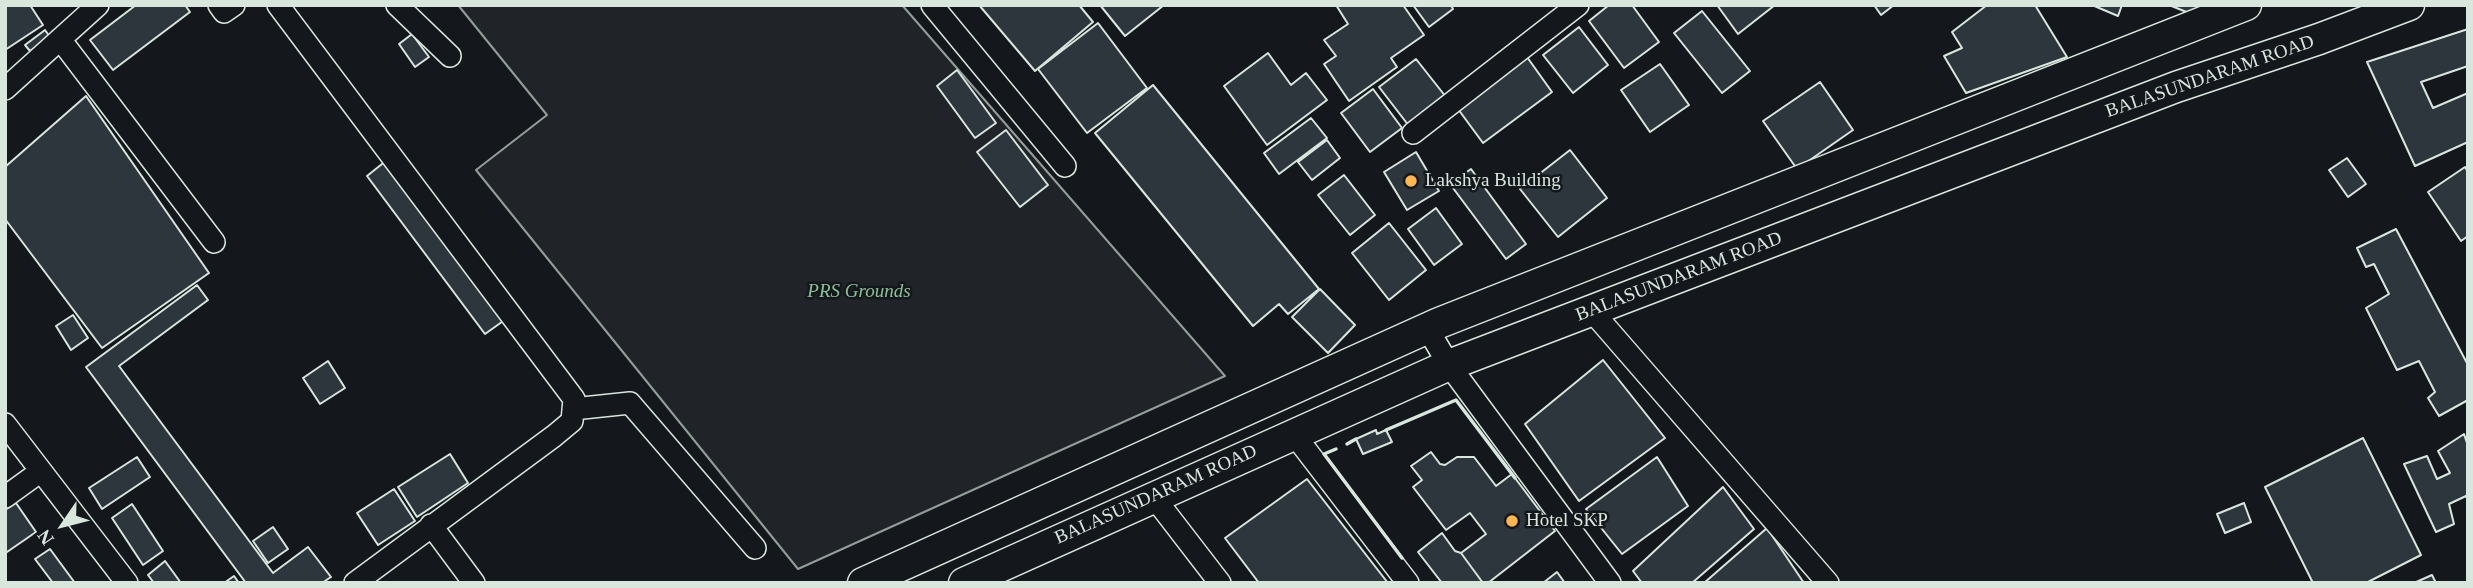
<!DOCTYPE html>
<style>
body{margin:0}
#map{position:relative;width:2473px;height:588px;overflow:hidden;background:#14181c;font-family:Georgia,serif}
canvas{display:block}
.frame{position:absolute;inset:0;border:7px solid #d8e6dc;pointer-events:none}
.north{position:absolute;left:28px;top:490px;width:70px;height:70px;-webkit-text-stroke:5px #14181c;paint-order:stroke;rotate:235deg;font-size:19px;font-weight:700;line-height:28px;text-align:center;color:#d8e6dc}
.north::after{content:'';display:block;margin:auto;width:24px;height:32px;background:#d8e6dc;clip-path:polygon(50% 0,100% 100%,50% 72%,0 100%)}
</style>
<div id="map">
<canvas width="2473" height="588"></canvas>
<div class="frame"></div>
<div class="north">N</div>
</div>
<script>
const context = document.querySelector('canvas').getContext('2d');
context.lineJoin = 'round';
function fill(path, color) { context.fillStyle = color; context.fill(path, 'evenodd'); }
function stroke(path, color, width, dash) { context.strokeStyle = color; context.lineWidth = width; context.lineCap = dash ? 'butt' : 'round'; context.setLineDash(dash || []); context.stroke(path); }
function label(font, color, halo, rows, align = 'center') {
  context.font = font + ' Georgia,serif'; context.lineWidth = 5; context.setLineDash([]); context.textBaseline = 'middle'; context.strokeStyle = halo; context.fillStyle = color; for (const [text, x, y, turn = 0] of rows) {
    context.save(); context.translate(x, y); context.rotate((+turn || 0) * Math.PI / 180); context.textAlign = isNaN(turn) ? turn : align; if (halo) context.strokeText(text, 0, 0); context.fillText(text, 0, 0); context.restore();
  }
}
const green = new Path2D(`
 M458,5H902L1225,376L798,569L476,170L547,115Z`);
const building = new Path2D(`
 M5,5H30L43,25L5,50Z
 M136,5H185L190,12L113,70L90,40Z
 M979,5H1079L1093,22L1035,71Z
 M1100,5H1164L1125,36Z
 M1336,5H1403L1424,35L1391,58L1397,67L1349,101L1324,64L1336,56L1324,40L1348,24Z
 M1413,5H1451L1453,9L1429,27Z
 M1609,5H1632L1659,42L1624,68L1589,21Z
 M1717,5H1775L1738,34Z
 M1874,5H1894L1881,15Z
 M1987,5H2035L2067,57L1966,93L1944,56L1962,48L1952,32Z
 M2092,5H2122L2118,16Z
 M2169,5H2198L2194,15Z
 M1702,11L1750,71L1722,93L1674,33Z
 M1098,23L1147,88L1087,133L1038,69Z
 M1579,27L1608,65L1573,93L1543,55Z
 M2468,29V66L2421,82L2433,108L2468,93V142L2415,166L2367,62Z
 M45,30L50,37L30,51L25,45Z
 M412,34L429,57L415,67L399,44Z
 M1268,53L1291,85L1306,73L1327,100L1267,145L1224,86Z
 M1527,57L1552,92L1483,143L1458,109Z
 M1416,59L1446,97L1409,126L1379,87Z
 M1660,64L1689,105L1650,132L1621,90Z
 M957,70L996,123L975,138L937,86Z
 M1820,82L1853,130L1797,169L1763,121Z
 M1153,85L1319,289L1288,314L1279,304L1253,326L1095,133Z
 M1373,89L1402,128L1370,152L1341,113Z
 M86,96L209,273L102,348L5,219V167Z
 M1311,118L1327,138L1279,174L1264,153Z
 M1006,130L1048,185L1020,207L977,152Z
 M1327,140L1340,158L1312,180L1298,162Z
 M1570,150L1607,198L1558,237L1520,189Z
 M1416,152L1439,191L1407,210L1384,172Z
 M2347,158L2366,184L2348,197L2329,170Z
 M387,160L506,319L485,334L367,176Z
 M2465,167L2468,172V236L2461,241L2428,192Z
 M1471,169L1526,244L1506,259L1450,184Z
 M1344,175L1375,215L1350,235L1318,195Z
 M1436,208L1462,244L1434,265L1408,229Z
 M1389,223L1426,270L1389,300L1352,253Z
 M2396,229L2468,365V400L2439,416L2428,398L2435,392L2419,361L2397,370L2366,308L2389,294L2374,264L2366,267L2357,248Z
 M197,285L208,300L119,366L273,573L308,547L331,577L322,583H246L86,367Z
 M1320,289L1355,325L1328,353L1292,317Z
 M73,315L88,338L71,350L56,326Z
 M1603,360L1665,438L1579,501L1525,424Z
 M328,361L345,388L320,404L303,378Z
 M1376,430L1377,434L1386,430L1392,442L1363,454L1356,439Z
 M2464,434L2468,446V501L2466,496L2449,504L2454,524L2436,532L2404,464L2427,456L2437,479L2450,473L2438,451Z
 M2363,438L2421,555L2366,583H2313L2265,487Z
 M1431,452L1440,464L1445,465L1457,457H1474L1496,486L1512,474L1555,531L1488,583H1483L1461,553L1486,534L1470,513L1446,530L1413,487L1422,480L1411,466Z
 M450,454L468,483L417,517L398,487Z
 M137,457L150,477L102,509L89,488Z
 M1657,457L1688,506L1622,554L1586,509Z
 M1307,479L1388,583H1259L1225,538Z
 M1723,487L1754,529L1692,583H1642L1633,571Z
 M394,489L415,521L378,545L357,513Z
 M16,503L36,532L7,552L5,549V510Z
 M2244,503L2251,522L2225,533L2217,514Z
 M132,504L163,551L143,565L112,518Z
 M273,527L288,549L268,563L253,541Z
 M1767,528L1804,583H1704Z
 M1442,533L1455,551L1461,553L1483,583H1442L1418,552Z
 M50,549L75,583H53L35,559Z
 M165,561L181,583H154L148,575Z
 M1557,572L1565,583H1543Z
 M2432,575L2436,583H2414Z
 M234,576L239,583H224Z`);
const street = new Path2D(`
 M219,5L224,12L234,5
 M278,5L574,399L572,421L554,436L355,583
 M397,5L450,56
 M932,5L1065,166
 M60,39L214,242
 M5,89L98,5
 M1413,133L1578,5
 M1591,310L1828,583
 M1427,328L1449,365L1610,583
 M573,409L630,403L755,548
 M5,424L127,583
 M1293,433L1408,583
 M1153,496L1220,583
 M5,497L41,471
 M431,525L474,583`);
const secondary = new Path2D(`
 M863,583L1439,323L2246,5
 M964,583L1449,365L2176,87L2319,39L2409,5`);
const wall = new Path2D(`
 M1386,430L1456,400L1515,478
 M1347,444L1356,439
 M1336,449L1324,454L1402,558`);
const markers = [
 [1411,181,7,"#ffb74d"],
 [1512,521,7,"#ffb74d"]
];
const streetNames = [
 ["BALASUNDARAM ROAD",2210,77,-19],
 ["BALASUNDARAM ROAD",1679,277,-21],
 ["BALASUNDARAM ROAD",1156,495,-24]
];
const poiNames = [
 ["Lakshya Building",1425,181],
 ["Hotel SKP",1526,521]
];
const parkNames = [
 ["PRS Grounds",859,292]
];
fill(green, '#202428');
stroke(green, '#939e99', 2);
fill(building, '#2c363c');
stroke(building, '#d8e6dc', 2);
stroke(street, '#d8e6dc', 24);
stroke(secondary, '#d8e6dc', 33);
stroke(street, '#14181c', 21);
stroke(secondary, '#14181c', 30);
stroke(wall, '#d8e6dc', 3.5);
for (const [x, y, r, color] of markers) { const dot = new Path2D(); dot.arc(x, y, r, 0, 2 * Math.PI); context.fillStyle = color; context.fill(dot); stroke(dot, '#14181c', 2.5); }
label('19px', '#d8e6dc', '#14181c', streetNames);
label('19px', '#d8e6dc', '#14181c', poiNames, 'left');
label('italic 19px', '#8ac095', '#14181c', parkNames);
</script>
